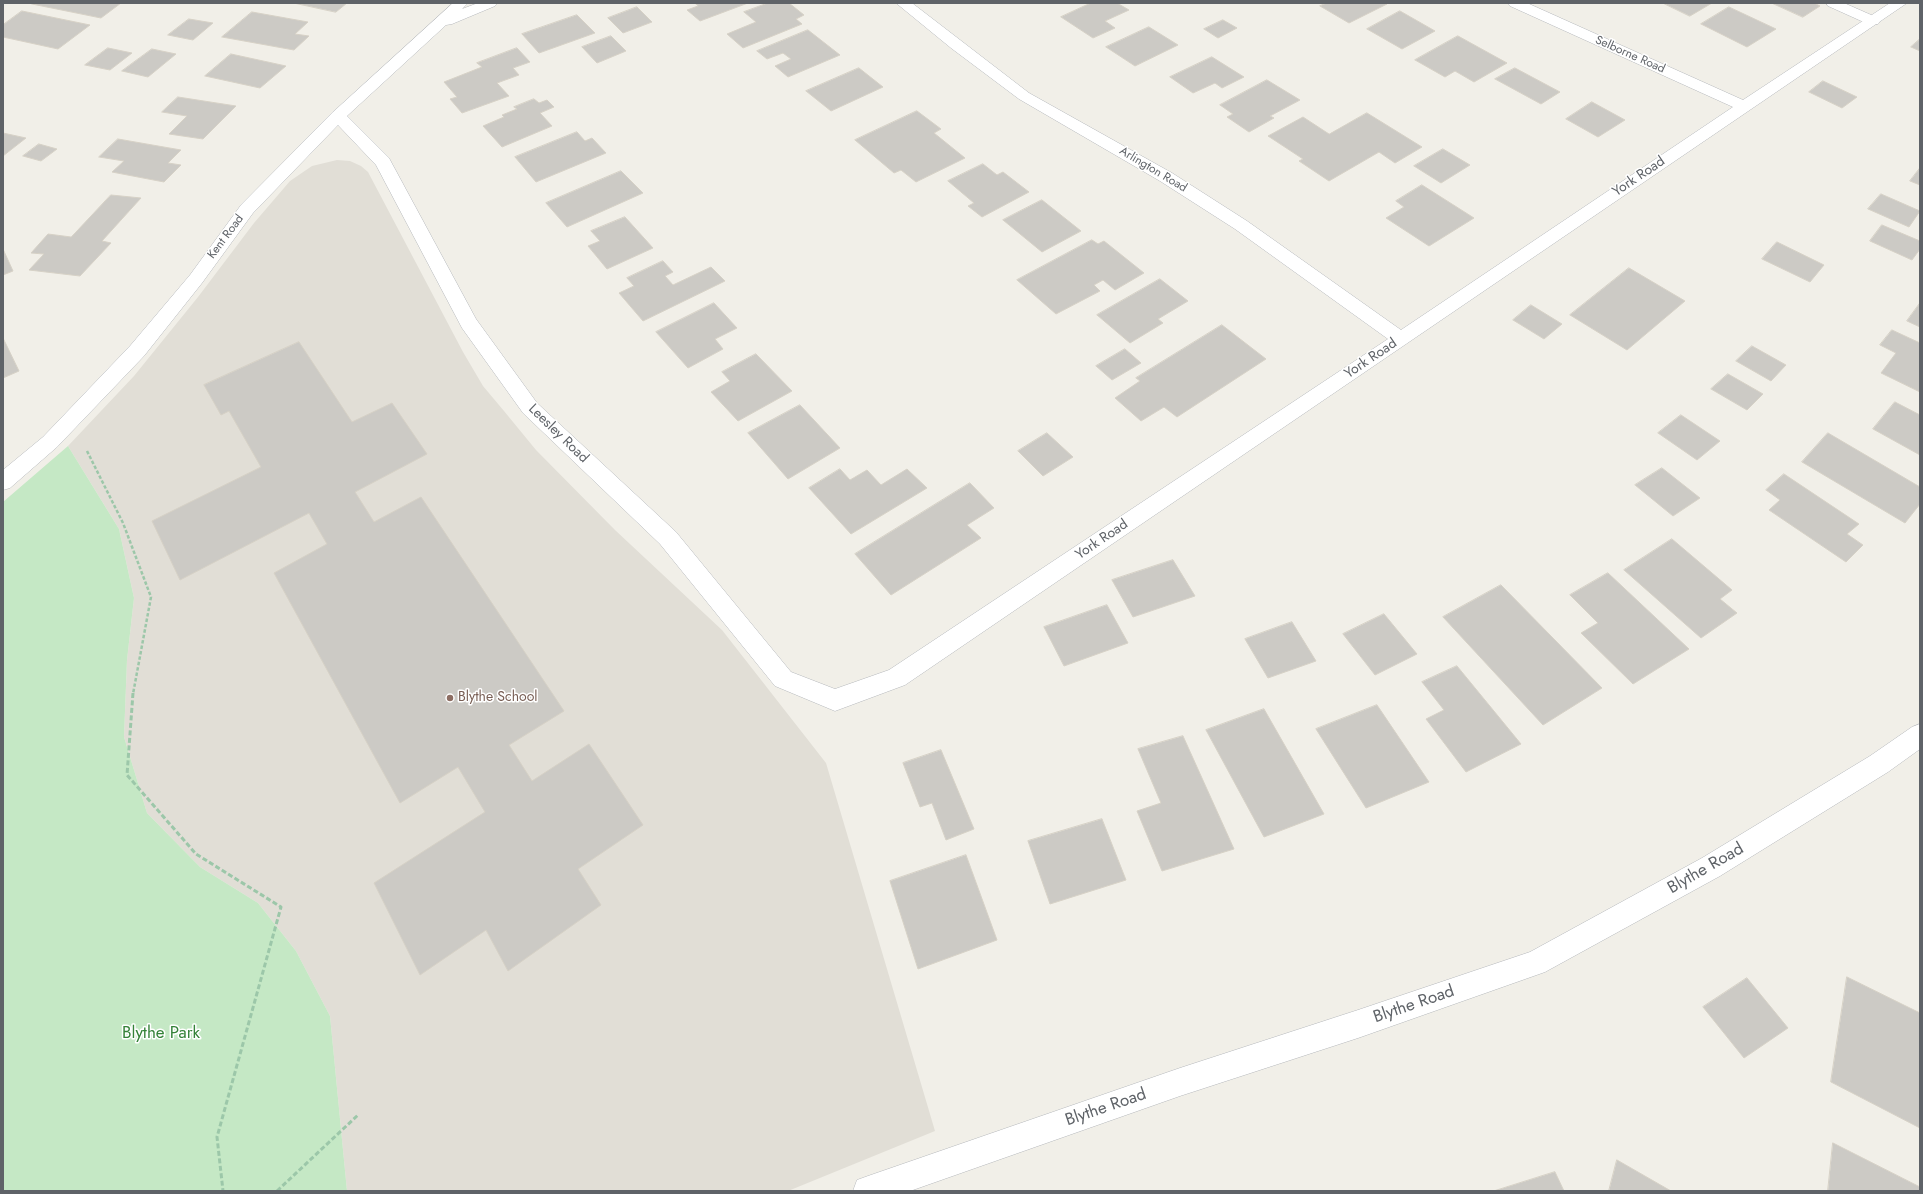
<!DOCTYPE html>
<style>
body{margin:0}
#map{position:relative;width:1923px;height:1194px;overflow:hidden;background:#f1efe8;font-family:Jost,sans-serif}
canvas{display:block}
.frame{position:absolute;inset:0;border:4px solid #5f6368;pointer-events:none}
</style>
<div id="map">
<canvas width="1923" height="1194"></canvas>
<div class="frame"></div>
</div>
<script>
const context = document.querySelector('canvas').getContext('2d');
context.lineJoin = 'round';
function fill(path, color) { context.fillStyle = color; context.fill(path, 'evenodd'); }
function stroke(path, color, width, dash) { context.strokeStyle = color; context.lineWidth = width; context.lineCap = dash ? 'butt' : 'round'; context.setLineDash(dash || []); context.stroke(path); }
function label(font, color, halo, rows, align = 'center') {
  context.font = font + ' Jost,sans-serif'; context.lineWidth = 3; context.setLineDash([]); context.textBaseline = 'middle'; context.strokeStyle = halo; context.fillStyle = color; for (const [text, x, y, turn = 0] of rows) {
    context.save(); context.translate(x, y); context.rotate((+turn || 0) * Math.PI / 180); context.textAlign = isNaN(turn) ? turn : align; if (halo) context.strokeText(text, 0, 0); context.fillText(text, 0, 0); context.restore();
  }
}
const education = new Path2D(`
 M337,160L350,161L361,166L368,172L463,352L483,386L504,411L536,450L615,530L722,630L826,763L935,1131L788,1191H347L330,1016L296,951L258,903L200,867L147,813L124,737L127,660L134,598L119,529L68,446L134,376L198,297L254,223L290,181L312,166Z`);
const green = new Path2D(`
 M68,446L119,529L134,598L127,660L124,737L147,813L200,867L258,903L296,951L330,1016L347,1191H3V502Z`);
const building = new Path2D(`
 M33,3H121L101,18L32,4Z
 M294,3H347L336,12Z
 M695,3H748L700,21L687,10L698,6Z
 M768,3H789L804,15L796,19L802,24L743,48L727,34L756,22L744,12Z
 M1091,3H1117L1129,10L1105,21L1115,28L1093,38L1061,17Z
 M1327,3H1384L1387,4L1349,23L1320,6Z
 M1663,3H1712L1690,16Z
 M1772,3H1814L1820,6L1803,17Z
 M637,7L652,22L623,33L608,18Z
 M1729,7L1776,29L1747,47L1701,24Z
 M22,11L90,25L58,49L3,37V25Z
 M1400,11L1435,31L1402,49L1367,29Z
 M252,12L308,22L295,34L309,36L294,50L222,37Z
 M577,15L595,33L539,53L522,34Z
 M189,19L213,23L193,40L168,35Z
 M1223,20L1237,28L1218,38L1204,29Z
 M1149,27L1178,45L1135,66L1106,47Z
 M808,30L840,55L788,77L775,66L791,59L783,53L767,59L757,51Z
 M611,36L626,51L597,63L582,47Z
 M1458,36L1507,63L1474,82L1455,71L1445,77L1415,60Z
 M1920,39V51L1911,47Z
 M108,48L132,53L110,70L85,65Z
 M517,48L530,62L513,68L519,75L497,83L509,96L462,113L450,99L457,97L444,82L482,67L477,63Z
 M152,49L176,54L148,77L122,71Z
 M231,54L286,66L260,88L205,76Z
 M1212,57L1244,77L1222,88L1215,83L1193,93L1170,77Z
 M859,68L883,87L831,111L806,91Z
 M1515,68L1560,92L1541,104L1495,79Z
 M1267,80L1300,100L1270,116L1274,118L1249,132L1227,117L1233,114L1220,105Z
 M1823,81L1857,97L1842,108L1809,92Z
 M178,97L236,106L203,139L169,134L187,116L162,112Z
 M534,99L539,103L547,100L554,107L540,113L552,126L502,147L483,126L504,117L502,115L517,109L514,107Z
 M1592,102L1625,120L1598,137L1566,119Z
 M917,111L941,129L934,133L965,158L916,182L901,170L894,173L855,140Z
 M1367,113L1422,147L1395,163L1379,152L1329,181L1299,161L1303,159L1268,136L1303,117L1329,134Z
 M577,132L585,141L592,138L606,153L536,182L515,157Z
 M3,133L26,138L3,156Z
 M118,139L181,150L168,163L181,165L164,182L112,172L124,161L99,157Z
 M39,144L57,149L41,161L23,156Z
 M1443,149L1470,165L1441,183L1414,166Z
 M983,164L997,175L1003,172L1029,192L982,217L968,206L974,203L948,181Z
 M1920,168V185L1910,181Z
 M621,171L643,193L567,227L546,203Z
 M1422,185L1474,218L1429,246L1386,218L1404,207L1396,201Z
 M1881,194L1920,211L1909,227L1868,209Z
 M111,195L141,198L102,241L111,243L80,276L29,270L44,254L31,253L48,234L71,237Z
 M1042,200L1081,231L1042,252L1003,220Z
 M625,217L653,248L607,269L588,246L600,241L591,231Z
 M1882,225L1920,241V249L1912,260L1870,241Z
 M1092,240L1098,244L1104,241L1144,273L1115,290L1103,280L1094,285L1100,291L1056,314L1017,280Z
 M1777,242L1824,265L1810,282L1762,259Z
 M3,249L13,271L3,275Z
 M663,261L673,272L665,276L673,285L711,267L725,281L643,321L619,293L634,286L627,278Z
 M1629,268L1685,301L1627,350L1570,315Z
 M1160,279L1188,301L1158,319L1163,323L1130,343L1097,315Z
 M714,303L737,328L715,339L723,349L688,368L656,332Z
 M1920,303V327L1907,321Z
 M1531,305L1562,324L1544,339L1513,320Z
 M1222,325L1266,359L1177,417L1164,407L1141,421L1115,398L1140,381L1136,378Z
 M1892,330L1920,343V392L1881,373L1896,353L1880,345Z
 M3,338L19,371L3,378Z
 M299,342L352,422L392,403L427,454L355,492L374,522L421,497L564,711L509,745L532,781L589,744L643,825L578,869L601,905L508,971L486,930L420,975L374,883L485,812L458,767L400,803L274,573L327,544L309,513L180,580L152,521L261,467L229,411L221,415L204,385Z
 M1752,346L1786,365L1771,381L1736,361Z
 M1125,349L1141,363L1112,380L1096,366Z
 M756,354L792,391L738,421L711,392L730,381L722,372Z
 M1728,374L1763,394L1747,410L1711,389Z
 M1895,402L1920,415V455L1873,429Z
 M800,405L840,448L788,479L748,433Z
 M1681,415L1720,441L1697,460L1658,433Z
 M1047,433L1073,457L1043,476L1018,451Z
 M1828,433L1920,487V504L1905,523L1802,462Z
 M1662,468L1700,498L1673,516L1635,485Z
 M840,469L850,480L867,470L881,485L907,469L927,488L851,534L809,488Z
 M1784,474L1859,524L1847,534L1863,545L1846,562L1769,510L1780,500L1766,490Z
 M970,483L994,508L967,525L981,538L891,595L855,554Z
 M1672,539L1732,590L1720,599L1737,613L1701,638L1624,570Z
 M1173,560L1195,596L1133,617L1112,580Z
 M1608,573L1689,649L1633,684L1581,633L1598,623L1570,595Z
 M1501,585L1602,688L1543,725L1443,617Z
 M1107,605L1128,643L1064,666L1044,627Z
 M1384,614L1417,654L1375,675L1343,634Z
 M1292,622L1316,661L1268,678L1245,639Z
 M1457,666L1521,744L1466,772L1426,719L1444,710L1422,682Z
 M1377,705L1429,782L1366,808L1316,729Z
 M1264,709L1324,814L1264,837L1206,730Z
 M1183,736L1234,849L1162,871L1137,811L1161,803L1138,749Z
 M941,750L974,829L946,840L932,803L920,807L903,763Z
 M1102,819L1126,880L1050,904L1028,841Z
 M966,855L997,940L918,969L890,881Z
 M1847,977L1920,1013V1128L1831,1082Z
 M1747,978L1788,1028L1744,1058L1703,1007Z
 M1833,1143L1920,1187V1191H1828Z
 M1617,1160L1671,1191H1609Z
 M1555,1172L1564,1191H1494Z`);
const pathFar1 = new Path2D(`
 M87,451L123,523L151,597L133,694`);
const path = new Path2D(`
 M133,693L127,775L196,854L281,907L217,1137L223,1191
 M277,1191L358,1115`);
const lane = new Path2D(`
 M1826,3H1844L1878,18L1880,21L1878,24H1868L1828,6Z`);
const street = new Path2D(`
 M453,3H468L462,9L478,3H497L495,6L452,24L446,25L347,116L389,158L476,319L537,403L676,532L791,672L835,689L889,670L1388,339L1235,229L1160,181L1019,99L951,48L896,3H912L1029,93L1172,173L1247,221L1401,330L1733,107L1510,6L1508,3H1527L1743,100L1890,3H1907L905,685L835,711L775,686L660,544L523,413L462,328L376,165L338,125L253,213L202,283L144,356L57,447L10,488L3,490V470L43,437L130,346L190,275L241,205L332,113Z
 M1920,724V749L1888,772L1720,876L1545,972L1358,1038L1180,1096L910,1191H853L857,1180L868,1176L1180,1068L1358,1010L1530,952L1702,858L1870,756L1912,727Z`);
const markers = [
 [450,698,4,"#8d6e63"]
];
const farStreetnames = [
 ["Selborne Road",1630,55,24],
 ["Arlington Road",1153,170,31],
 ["Kent Road",226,237,-53]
];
const streetNames = [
 ["York Road",1639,177,-34],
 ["York Road",1371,359,-34],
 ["Leesley Road",558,434,44],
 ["York Road",1102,540,-34]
];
const educationNames = [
 ["Blythe School",458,698]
];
const nearStreetnames = [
 ["Blythe Road",1706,869,-30],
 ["Blythe Road",1414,1005,-19],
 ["Blythe Road",1106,1108,-19]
];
const nearParknames = [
 ["Blythe Park",161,1034]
];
fill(education, '#e1ded6');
fill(green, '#c5e8c5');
fill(building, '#cccac5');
stroke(building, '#d6d1c6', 1);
stroke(lane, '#b5b8bc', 1);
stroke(street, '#b5b8bc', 1);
stroke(pathFar1, '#9cc7a9', 2.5, [3.5, 2]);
stroke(path, '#9cc7a9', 3, [5, 2.5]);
fill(lane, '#fff');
fill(street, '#fff');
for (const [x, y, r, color] of markers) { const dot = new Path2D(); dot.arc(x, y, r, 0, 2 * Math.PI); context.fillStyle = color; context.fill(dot); stroke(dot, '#fff', 1.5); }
label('12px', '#5f6368', '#fff', farStreetnames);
label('14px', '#5f6368', '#fff', streetNames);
label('14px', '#785e54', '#fff', educationNames, 'left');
label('17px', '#5f6368', '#fff', nearStreetnames);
label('17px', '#348238', '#fff', nearParknames);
</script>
